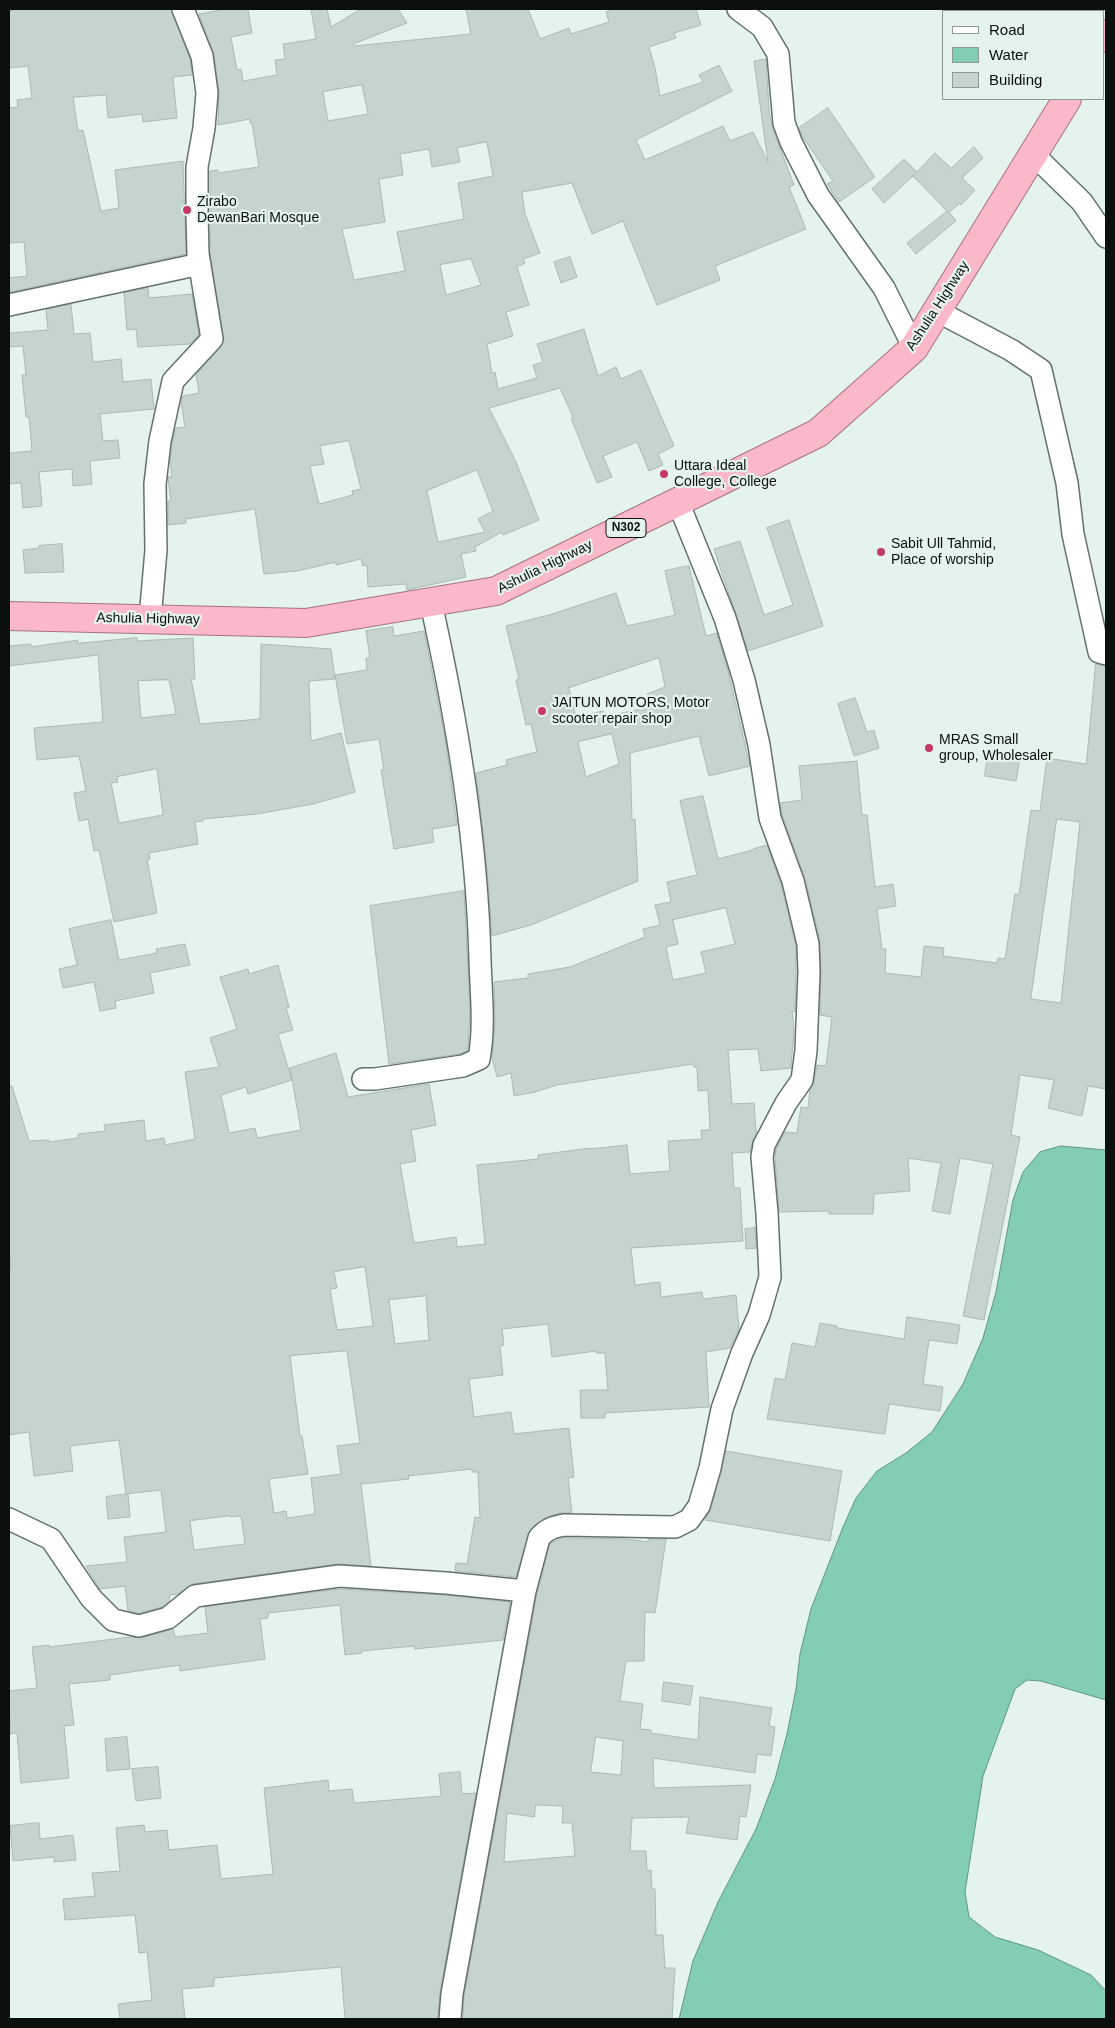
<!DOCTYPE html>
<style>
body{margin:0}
#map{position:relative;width:1115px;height:2028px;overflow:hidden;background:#e5f3ed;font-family:Helvetica,sans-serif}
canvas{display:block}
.frame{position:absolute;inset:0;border:10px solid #0b100e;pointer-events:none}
.legend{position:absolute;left:942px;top:10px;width:162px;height:90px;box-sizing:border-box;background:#e5f3ed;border:1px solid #8e9894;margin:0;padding:6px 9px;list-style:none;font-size:15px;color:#0b100e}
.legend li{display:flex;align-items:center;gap:10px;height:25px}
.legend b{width:25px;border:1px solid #8e9894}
</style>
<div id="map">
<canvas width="1115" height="2028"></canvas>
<div class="frame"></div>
<ul class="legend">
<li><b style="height:6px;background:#fff"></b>Road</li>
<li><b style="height:14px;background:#83ceb2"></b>Water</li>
<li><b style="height:14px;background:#c6d4ce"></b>Building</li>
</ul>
</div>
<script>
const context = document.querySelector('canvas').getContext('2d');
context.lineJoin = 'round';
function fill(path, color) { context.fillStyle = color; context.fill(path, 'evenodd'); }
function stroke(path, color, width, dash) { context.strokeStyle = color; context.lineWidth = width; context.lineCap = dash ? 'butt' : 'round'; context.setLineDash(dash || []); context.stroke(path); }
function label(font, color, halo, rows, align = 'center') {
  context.font = font + ' Helvetica,sans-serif'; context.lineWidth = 4.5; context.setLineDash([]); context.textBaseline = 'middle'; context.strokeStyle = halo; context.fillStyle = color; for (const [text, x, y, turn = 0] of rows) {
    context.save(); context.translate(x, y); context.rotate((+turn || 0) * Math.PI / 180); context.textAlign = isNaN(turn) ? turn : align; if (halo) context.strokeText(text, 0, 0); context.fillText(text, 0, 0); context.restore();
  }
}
const water = new Path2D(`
 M1061,1146L1106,1150V1700L1041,1681L1027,1680L1015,1689L983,1776L965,1892L969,1917L995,1937L1038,1950L1091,1975L1106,1991V2019H679L693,1961L718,1902L756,1829L775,1779L787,1734L796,1689L800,1654L811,1609L843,1527L856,1498L877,1471L906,1453L932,1432L963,1384L983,1338L996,1292L1013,1200L1023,1172L1040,1152Z`);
const building = new Path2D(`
 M25,9H171L190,59L192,75L173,77L177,118L143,122L142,114L108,118L106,95L73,97L78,131L83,130L101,211L119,208L115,170L183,161L186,254L10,292L9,278L27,276L24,242L9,243V108L18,107L17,100L32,98L28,66L9,68V11Z
 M221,9H248L252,33L231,37L237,70L241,69L243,81L277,75L275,60L285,59L283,44L316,39L311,9H327L331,27L361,9H398L407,23L353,44L354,46L471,34L466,9H528L540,39L569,28L571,34L609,22L606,12L615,9H696L701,25L674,33L676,38L649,47L655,68L660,96L703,82L699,75L719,65L732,91L636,140L645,160L723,126L730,141L753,132L768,162L754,61L766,59L769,110L772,127L794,185L789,187L806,229L715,266L720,280L657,305L623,221L592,234L572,183L522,192L525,214L540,253L523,259L525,263L517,267L529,305L506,312L513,336L487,344L492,373L495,372L498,389L537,378L533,365L543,362L537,344L584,329L598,376L616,367L621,379L641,370L674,446L658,454L663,465L649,471L637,442L603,456L612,477L597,483L571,418L573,417L560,388L489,408L516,462L539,520L503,535L502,532L475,547L476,551L461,554L466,577L407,590L406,584L368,587L367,565L363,566L361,559L336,565V562L297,571L264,574L255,509L186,519V523L168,525V501H171L168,479V477H172L170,463L172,443L176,428L185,427L181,402L183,396L199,393L196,375L224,342L210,253V171L218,170V173L259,167L252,123H250V119L218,125L219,92L214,54L199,14L221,10ZM362,85L368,114L328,121L323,92ZM487,142L493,176L458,183L464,219L397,232L405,271L354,280L342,229L385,222L379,179L403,175L400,154L429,149L432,167L460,162L457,148ZM471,259L481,285L446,295L440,265ZM349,441L361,489L352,491L353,495L319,504L310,466L324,464L320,446ZM477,470L493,511L478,519L485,532L438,542L427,491Z
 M828,108L875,177L839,202L827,184L833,181L802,136L799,128Z
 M974,147L983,158L962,178L975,190L961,205L960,203L949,212L956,221L916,254L907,243L947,211L913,176L915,174L884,203L872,189L904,159L917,172L935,153L951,168Z
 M570,257L577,277L561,283L554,262Z
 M148,288L149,298L192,294L199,335L190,344L138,347L136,329L127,330L124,293Z
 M71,304L74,334L90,333L93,362L121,359L123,382L151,379L154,409L100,414L103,441L118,440L120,458L90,461L92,484L73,486L72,469L39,472L42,506L23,508L21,483L9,484V453L32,451L29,417H26L22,375H26L23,346L9,347V333L48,330L46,310Z
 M789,520L823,626L748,651L714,549L740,541L764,615L793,605L767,528Z
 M62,544L64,572L25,573L23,550L39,548V546Z
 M689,566L706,636L717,633L729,675L750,766L709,776L699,736L630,753L632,820L635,819L638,881L531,925L492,936L487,868L476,773L507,765L506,760L537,752L531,724L526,725L516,680L519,679L506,626L549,615L616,593L627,626L675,615L665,571ZM659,658L665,687L647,694L652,706L605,717L603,711L576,717L569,688ZM612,734L619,764L586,777L578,742Z
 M393,627L394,636L424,631L445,738L457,825L432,829L434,842L394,849L381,770H384L379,739L347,744L335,675L367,670L366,658H370L366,631Z
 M137,638V641L193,638L195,679H191L200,724L260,719L261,644L331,649L335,679L309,681L311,741L341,733L355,792L313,804L257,814L203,819V821L195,822L198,844L149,853L150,859H147L157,913L114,922L99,850L94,851L88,819L79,821L74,793L86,791L79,756L37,760L34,728L103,722L98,655L9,666V646L31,644V647L78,640V643ZM169,680L176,714L141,718L138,681ZM157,769L163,815L119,823L111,783L118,782L117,777Z
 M1096,664L1106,666V1089L1088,1086L1082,1116L1048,1108L1054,1080L1020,1075L1011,1135L1020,1137L984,1320L963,1316L993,1164L960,1158L950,1214L932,1211L941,1163L908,1158L910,1191L874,1194L873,1214H829V1211L779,1212L775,1157L776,1149L785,1132L797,1133L801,1107L808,1108L810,1090L814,1082L817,1065L826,1066L832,1017L820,1015L821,972L820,941L805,878L782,815L780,803L802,800L799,766L857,761L862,815H867L875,887L893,884L896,906L877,909L882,949H886L885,973L921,977L924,946L944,948L943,956L997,963L998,958L1005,959L1015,894L1019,895L1031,810L1040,811L1047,758L1086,764ZM1057,819L1080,822L1061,1003L1031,999Z
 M855,698L867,732L874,730L879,748L854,756L838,704Z
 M988,752L1020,757L1016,781L985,776Z
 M703,796L718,859L753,850V849L767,845L781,885L796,946V972L795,1012L792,1011L794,1030L791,1068L761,1071L758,1049L728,1050L732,1104L754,1103L756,1131H757L753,1139L750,1152L732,1153L734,1188H740L743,1241L631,1248L635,1285L660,1282L661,1297L702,1292L703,1299L736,1295L739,1328L730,1348L706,1352L709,1407L605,1413V1418H581L580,1390H608L605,1353H596V1351L552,1357L548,1324L502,1329L504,1345L500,1346L503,1375L469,1379L474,1417L511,1412L514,1434L569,1428L574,1477L568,1478L572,1513H561L546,1517L530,1530L516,1577L455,1571L456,1563L467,1564L475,1517L480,1518L478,1472H472V1469L408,1476L409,1479L361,1484L371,1566L337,1564L193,1584L178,1594L169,1595L170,1601L162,1607L139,1613L128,1611L125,1586L100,1589L86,1566L127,1562L124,1537L166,1532L161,1490L126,1494L119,1440L70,1446L73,1471L34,1476L29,1432L9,1435V1269H11L9,1251V1086H12L29,1141L49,1140V1142L78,1138V1134L105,1131L104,1125L144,1120L146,1141L164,1138L165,1145L195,1139L185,1072L219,1067L210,1038L237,1029L220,977L248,969L249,974L278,965L289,1007L286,1008L293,1030L278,1034L292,1080L248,1094L246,1087L221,1095L229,1133L255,1128L257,1138L301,1130L290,1068L336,1053L348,1097L429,1084L436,1125L411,1130L416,1161L400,1164L414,1243L456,1237L457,1247L485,1244L477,1165L538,1159V1155L590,1148V1149L627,1145L630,1174L670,1171L668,1141L702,1139L701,1130H710L708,1090L698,1091L697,1067H694L693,1064L557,1085L535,1092L514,1096L511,1073L497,1077L492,1058L495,1023L494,982L528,978V974L570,967L645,937L643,929L660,925L655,905L671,902L667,882L697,875L680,801ZM726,908L735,944L701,952L706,973L673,980L666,947L678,944L673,920ZM365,1267L373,1326L337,1330L330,1289L337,1288L334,1272ZM426,1296L429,1340L395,1344L389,1300ZM347,1351L360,1443L337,1446L341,1474L311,1478L315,1514L287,1518L286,1511L274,1513L269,1479L308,1474L302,1436H300L290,1356ZM230,1516V1517L241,1516L245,1544L194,1550L190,1521Z
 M464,891L470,1010L468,1050L460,1054L389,1064L370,906Z
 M111,920L119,960L157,953L156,949L185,944L190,965L150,973L154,993L115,1001L116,1008L100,1011L94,982L63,988L59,969L77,965L69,929Z
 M755,1228L756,1248L746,1249L745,1229Z
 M907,1317L960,1325L957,1344L929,1340L923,1384L943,1387L940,1411L889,1404L885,1434L767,1419L775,1378L785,1380L792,1343L815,1347L820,1323L837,1326V1328L904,1339Z
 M726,1451L842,1471L830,1541L705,1520L711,1509Z
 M128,1494L130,1517L108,1519L106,1497Z
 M563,1538L627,1539L648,1542V1539H666L655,1613L645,1612L644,1661H626L620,1701L643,1704L640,1729L651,1730V1733L698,1740L700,1697L772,1708L769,1726L775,1727L771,1756L757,1754L755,1773L653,1758L654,1788L751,1785L746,1817L740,1816L737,1840L686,1833L689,1817L632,1818L630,1851H646L647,1871L651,1870L652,1889H655L656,1935H663L665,1968H675L672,2019H463L464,1996L537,1594L550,1544ZM596,1737L623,1741L621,1775L591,1772ZM536,1805L563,1806L562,1823H572L575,1856L504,1862L507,1813L534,1817Z
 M339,1589L445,1595L510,1602L503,1640L415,1649L414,1646L362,1651V1653L345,1655L340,1605L268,1613V1618L260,1619L265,1659L180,1671V1665L110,1675V1680L69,1684L74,1725L64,1726L69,1778L21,1783L17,1733L10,1734L9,1691L37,1688L32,1647L49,1645V1647L130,1637L142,1638L173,1629L175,1637L208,1633L205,1607Z
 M664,1682L693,1686L690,1705L662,1701Z
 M127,1737L130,1769L107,1771L105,1739Z
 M158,1767L161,1798L136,1801L132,1769Z
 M460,1772L462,1794L476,1793L440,1992L438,2019H345L341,1967L214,1978V1986L182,1989L185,2019H120L118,2004L152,2000L147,1952L139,1953L135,1915L65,1920L63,1899L95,1896L92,1873L120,1871L116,1828L144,1825L145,1832L167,1830L169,1850L217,1845L221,1879L273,1874L264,1788L328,1780L329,1791L352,1789L354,1803L441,1796L439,1774Z
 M39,1823L40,1839L73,1835L76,1860L54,1862V1857L13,1861L10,1826Z`);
const minor = new Path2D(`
 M738,9L762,27L778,54L784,123L791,142L818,195L884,288L914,348
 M1033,154L1082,202L1106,237
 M9,305L200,264
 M937,311L1011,350L1041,370L1067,483L1073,534L1099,652L1106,654
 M150,619L156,550L155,484L160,441L173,381L212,339L198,254L197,213V167L204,128L207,93L202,56L183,9
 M363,1079H375L463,1066L479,1059C485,1027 481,993 480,960C477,839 457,721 431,603
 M9,1519L51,1539L91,1598L113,1620L139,1626L168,1618L195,1596L339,1576L446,1583L525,1591
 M450,2019L452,1994L525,1591L539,1538C546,1529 554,1527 564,1525L675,1527L689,1520L699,1506L710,1468L722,1409L742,1353L759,1315L770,1277L767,1213L762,1157L764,1145L786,1103L802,1080L806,1051L809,972L808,944L793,881L770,818L759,745L744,680L725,618L678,502`);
const trunk = new Path2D(`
 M1022,9H1025
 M1104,38L1106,34
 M9,616L306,623L496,591L818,433L914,348L1067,99`);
const markers = [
 [187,210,5,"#c53969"],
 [664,474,5,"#c53969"],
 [881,552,5,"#c53969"],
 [542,711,5,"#c53969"],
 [929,748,5,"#c53969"]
];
const shields = [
 [626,528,40]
];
const shieldNames = [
 ["N302",626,528]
];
const poiNames = [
 ["Zirabo",197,202],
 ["DewanBari Mosque",197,218],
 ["Uttara Ideal",674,466],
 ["College, College",674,482],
 ["Sabit Ull Tahmid,",891,544],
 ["Place of worship",891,560],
 ["JAITUN MOTORS, Motor",552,703],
 ["scooter repair shop",552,719],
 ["MRAS Small",939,740],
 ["group, Wholesaler",939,756]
];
const streetNames = [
 ["Ashulia Highway",938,306,-57],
 ["Ashulia Highway",545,567,-26],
 ["Ashulia Highway",148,619,1]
];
fill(water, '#83ceb2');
stroke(water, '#5f9581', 1);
fill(building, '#c6d4ce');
stroke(building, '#abb9b3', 1);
stroke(minor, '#64716c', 24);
stroke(trunk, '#a6727e', 30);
stroke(minor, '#fff', 21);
stroke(trunk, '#fbb8c8', 28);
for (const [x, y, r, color] of markers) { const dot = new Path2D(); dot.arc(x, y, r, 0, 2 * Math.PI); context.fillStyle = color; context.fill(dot); stroke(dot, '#e5f3ed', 2); }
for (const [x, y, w] of shields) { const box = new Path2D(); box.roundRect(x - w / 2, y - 9.5, w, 19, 4); context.fillStyle = '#e5f3ed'; context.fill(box); stroke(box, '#0b100e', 1); }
label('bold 12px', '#0b100e', null, shieldNames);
label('14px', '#0b100e', '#e5f3ed', poiNames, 'left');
label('14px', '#0b100e', '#e5f3ed', streetNames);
</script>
